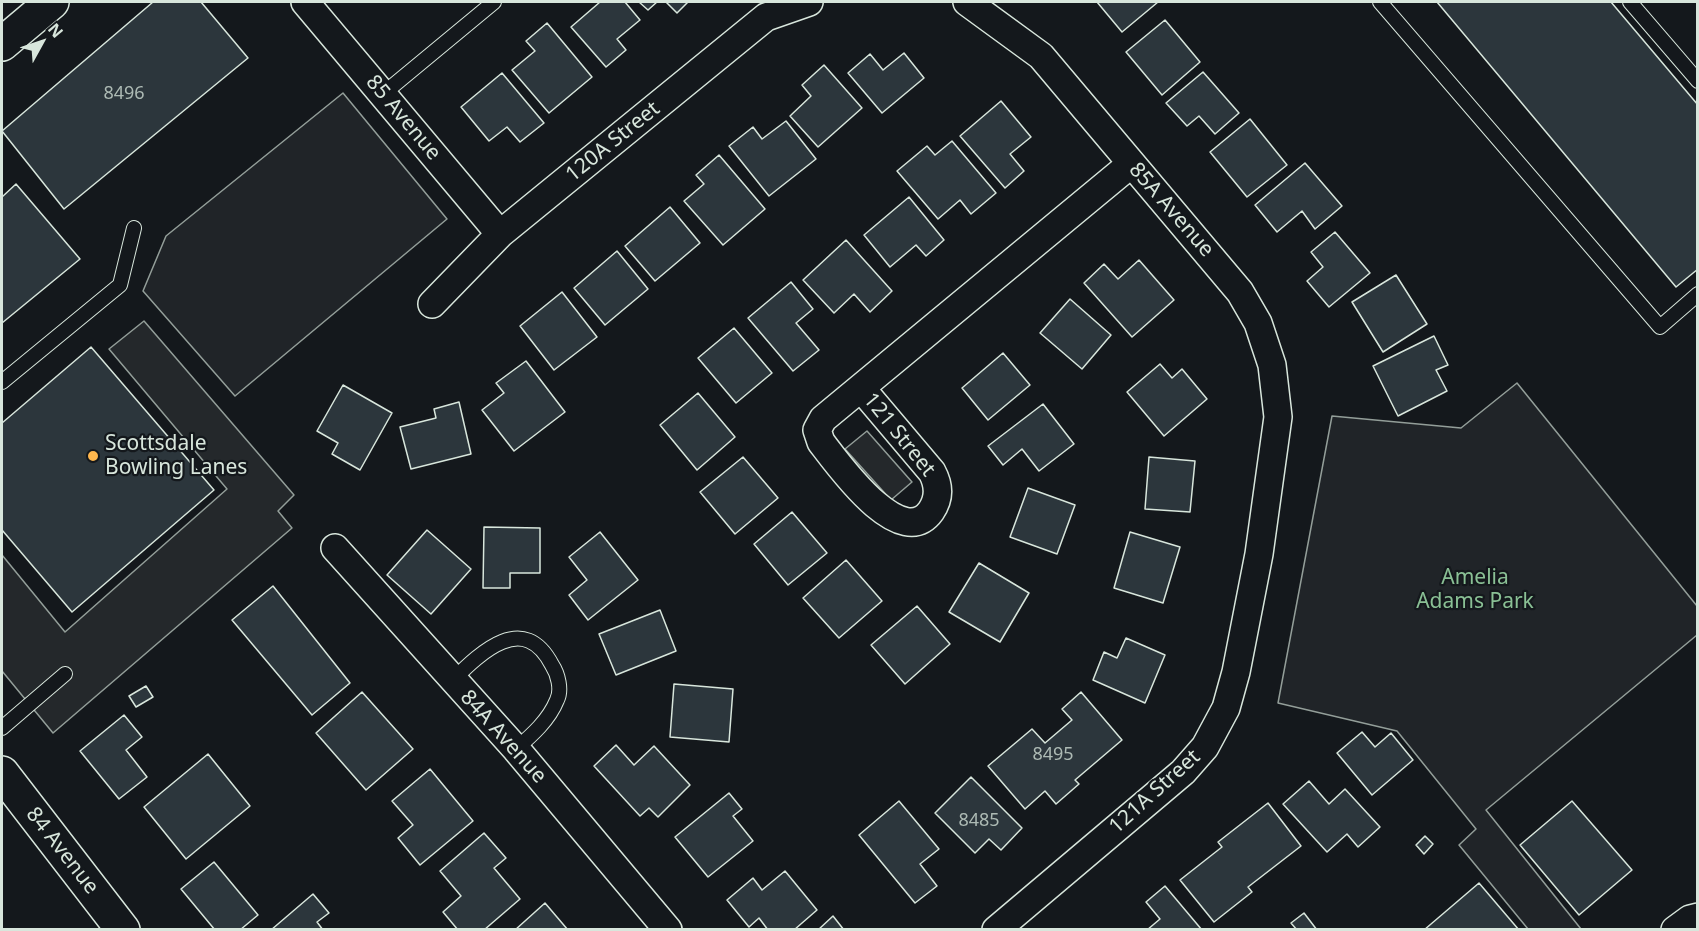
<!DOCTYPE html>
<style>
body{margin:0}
#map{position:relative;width:1699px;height:931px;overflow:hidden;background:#14181c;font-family:"Noto Sans",sans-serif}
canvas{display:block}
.frame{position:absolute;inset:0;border:3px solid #d8e6dc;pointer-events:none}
.north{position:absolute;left:12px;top:12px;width:60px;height:60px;-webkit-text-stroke:4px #14181c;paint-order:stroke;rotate:50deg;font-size:16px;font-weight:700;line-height:24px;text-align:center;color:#d8e6dc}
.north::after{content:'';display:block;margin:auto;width:21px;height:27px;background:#d8e6dc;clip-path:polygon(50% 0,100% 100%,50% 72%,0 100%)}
</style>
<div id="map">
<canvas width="1699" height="931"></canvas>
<div class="frame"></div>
<div class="north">N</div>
</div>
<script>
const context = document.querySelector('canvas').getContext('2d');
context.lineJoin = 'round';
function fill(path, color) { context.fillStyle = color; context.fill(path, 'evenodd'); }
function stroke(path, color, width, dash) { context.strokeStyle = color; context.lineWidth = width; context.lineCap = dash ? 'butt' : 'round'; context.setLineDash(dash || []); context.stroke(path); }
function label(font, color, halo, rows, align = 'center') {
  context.font = font + ' "Noto Sans",sans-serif'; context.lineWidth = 4.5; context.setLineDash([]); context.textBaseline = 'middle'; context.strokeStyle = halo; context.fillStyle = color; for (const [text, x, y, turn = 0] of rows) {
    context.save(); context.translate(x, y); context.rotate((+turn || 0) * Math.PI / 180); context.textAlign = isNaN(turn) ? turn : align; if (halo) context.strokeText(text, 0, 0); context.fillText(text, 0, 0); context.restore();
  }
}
const green = new Path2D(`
 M343,93L447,219L235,396L143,291L166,236Z
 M1517,383L1697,606V635L1486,810L1581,929H1528L1459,845L1476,829L1397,731L1278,703L1332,416L1461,428Z`);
const parking = new Path2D(`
 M144,321L294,495L278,511L292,528L53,733L2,671V555L65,632L227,489L109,349Z
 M867,431L912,482L891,500L845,449Z`);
const building = new Path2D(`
 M153,2H201L248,58L64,209L2,131Z
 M600,2H625L640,20L617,39L626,50L606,67L571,27Z
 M639,2H657L648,10Z
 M666,2H688L677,13Z
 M1097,2H1158L1122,32Z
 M1437,2H1611L1698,105V269L1676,287Z
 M1165,20L1200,62L1162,95L1126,52Z
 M547,23L592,77L549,113L512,70L535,51L526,41Z
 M904,53L924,78L882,113L848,73L870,54L883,70Z
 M824,65L862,108L818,147L790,116L811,96L802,85Z
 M1203,72L1239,113L1215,134L1199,116L1187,126L1166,103Z
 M502,73L544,123L520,142L507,127L489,141L461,107Z
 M1001,101L1031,137L1010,154L1024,171L1005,188L960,136Z
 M1250,119L1287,165L1247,197L1210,152Z
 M786,121L816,159L769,196L729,146L753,127L762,139Z
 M952,141L996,193L971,214L960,200L938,219L897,171L927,146L935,155Z
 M719,155L765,209L723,245L684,201L704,184L696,175Z
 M1305,163L1342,206L1315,229L1302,211L1277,232L1255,205Z
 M16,184L80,259L2,323V197Z
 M909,197L944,240L926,256L916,245L890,267L864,235Z
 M670,207L700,243L655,281L625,246Z
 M1335,232L1370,273L1329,307L1307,281L1323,267L1311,252Z
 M846,240L892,291L870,312L854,294L834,313L803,280Z
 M617,251L648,289L605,325L574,288Z
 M1139,260L1174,300L1132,337L1084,283L1104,264L1118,279Z
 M1396,275L1427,324L1383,352L1352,302Z
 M791,282L813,309L796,323L819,350L793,371L748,318Z
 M562,292L597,337L554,370L520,326Z
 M1070,299L1111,335L1082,369L1040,333Z
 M734,328L772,373L736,403L698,358Z
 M1434,336L1448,365L1436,370L1447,391L1398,416L1373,366Z
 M91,347L214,490L72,612L2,530V423Z
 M1003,353L1030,385L988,420L962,388Z
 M526,361L565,412L514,451L482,410L504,393L496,383Z
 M1160,364L1172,378L1182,369L1207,399L1164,436L1127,392Z
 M343,385L392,413L360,470L332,454L338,443L317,431Z
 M698,393L735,437L697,470L660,425Z
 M459,402L471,454L411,469L400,427L436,418L434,409Z
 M1043,404L1074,444L1039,471L1022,449L1003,465L988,446Z
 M743,457L778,498L735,534L700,492Z
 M1149,457L1195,461L1190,512L1145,509Z
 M1028,488L1075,505L1057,554L1010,537Z
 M792,512L827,553L788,585L754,544Z
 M484,527L540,528V573H510V588H483Z
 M427,530L471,569L431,614L387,575Z
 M600,532L638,580L588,620L569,595L587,580L569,557Z
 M1130,532L1180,547L1163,603L1114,588Z
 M846,560L882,601L839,638L803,598Z
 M979,563L1029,593L1000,642L949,612Z
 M273,586L350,683L312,715L232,620Z
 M917,606L950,644L905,684L871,645Z
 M660,610L676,651L616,675L599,634Z
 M1126,638L1165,655L1145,703L1093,680L1104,652L1117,658Z
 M674,684L733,689L729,742L670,737Z
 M146,686L153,697L136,707L129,696Z
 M362,692L413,749L366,790L316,733Z
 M1081,692L1122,740L1075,780L1079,784L1056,804L1045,791L1025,809L988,766L1032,729L1045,743L1072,720L1062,709Z
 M124,715L142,737L126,750L147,777L119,799L80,751Z
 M1362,732L1375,747L1391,733L1413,760L1372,795L1337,753Z
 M616,745L634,765L654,746L690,785L658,817L649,808L640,816L594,766Z
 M208,754L250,806L186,859L144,807Z
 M430,769L473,821L420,865L398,838L413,825L392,801Z
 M971,777L1022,828L1001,850L989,839L975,853L935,813Z
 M1309,781L1329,804L1345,789L1380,827L1358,847L1347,834L1327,852L1283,804Z
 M729,793L742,809L733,816L753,841L708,877L675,837Z
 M899,801L939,849L920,864L937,886L915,903L859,835Z
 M1572,801L1632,870L1579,915L1520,845Z
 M1268,803L1301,846L1248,887L1252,892L1214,922L1180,880L1222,847L1218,842Z
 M484,833L506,858L494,868L520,899L484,930H458L443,912L461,896L440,871Z
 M1425,836L1433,844L1424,854L1416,845Z
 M214,862L258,915L240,930H215L181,889Z
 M785,871L817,910L794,930H768L759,918L749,927L727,900L753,878L762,890Z
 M1479,883L1519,930H1424Z
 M1165,886L1202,930H1147L1160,919L1146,902Z
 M313,894L329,913L317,922L323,930H271Z
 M545,903L568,930H515Z
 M1304,913L1317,930H1297L1291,923Z
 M833,916L844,930H818Z`);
const lane = new Path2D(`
 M1380,2L1660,327L1698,294
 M1630,2L1698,81
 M383,94L494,2
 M2,382L120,285L134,228
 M453,680C481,652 524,611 552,665C558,674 562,690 557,700C549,720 532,735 516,749
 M2,728L65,674`);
const street = new Path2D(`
 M305,2L500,234
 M967,2L1041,56L1240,292L1258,323L1272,365L1278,417L1259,554L1236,672L1226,708L1205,747L1183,772L996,930
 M432,304L500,234L766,17L809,2
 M861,388L932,472C939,485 940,498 931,511C901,553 838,464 821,442L817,430L823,419L1131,164
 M335,548L516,749L668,930
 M1675,930L1690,919L1698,917`);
const secondary = new Path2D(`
 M2,44L52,2
 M2,773L123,930`);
const markers = [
 [93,456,6,"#ffb74d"]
];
const numberNames = [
 ["8496",124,94],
 ["8495",1053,755],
 ["8485",979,821]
];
const streetNames = [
 ["85 Avenue",403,118,50],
 ["120A Street",613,142,-39],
 ["85A Avenue",1171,210,49],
 ["121 Street",899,435,51],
 ["84A Avenue",503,737,48],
 ["121A Street",1155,792,-42],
 ["84 Avenue",62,851,52]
];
const poiNames = [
 ["Scottsdale",105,444],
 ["Bowling Lanes",105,468]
];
const parkNames = [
 ["Amelia",1475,578],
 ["Adams Park",1475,602]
];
fill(green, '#202428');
stroke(green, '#939e99', 1.5);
fill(parking, '#24282b');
stroke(parking, '#939e99', 1.5);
fill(building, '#2c363c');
stroke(building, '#d8e6dc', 1.5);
stroke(lane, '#d8e6dc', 16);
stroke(street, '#d8e6dc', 30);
stroke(secondary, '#d8e6dc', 36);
stroke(lane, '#14181c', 14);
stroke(street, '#14181c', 27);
stroke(secondary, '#14181c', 33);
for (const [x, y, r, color] of markers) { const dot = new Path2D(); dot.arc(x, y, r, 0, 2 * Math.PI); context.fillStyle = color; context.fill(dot); stroke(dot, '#14181c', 2); }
label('18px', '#adbab4', null, numberNames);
label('21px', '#d8e6dc', '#14181c', streetNames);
label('21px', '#d8e6dc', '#14181c', poiNames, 'left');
label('21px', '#8ac095', '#14181c', parkNames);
</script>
